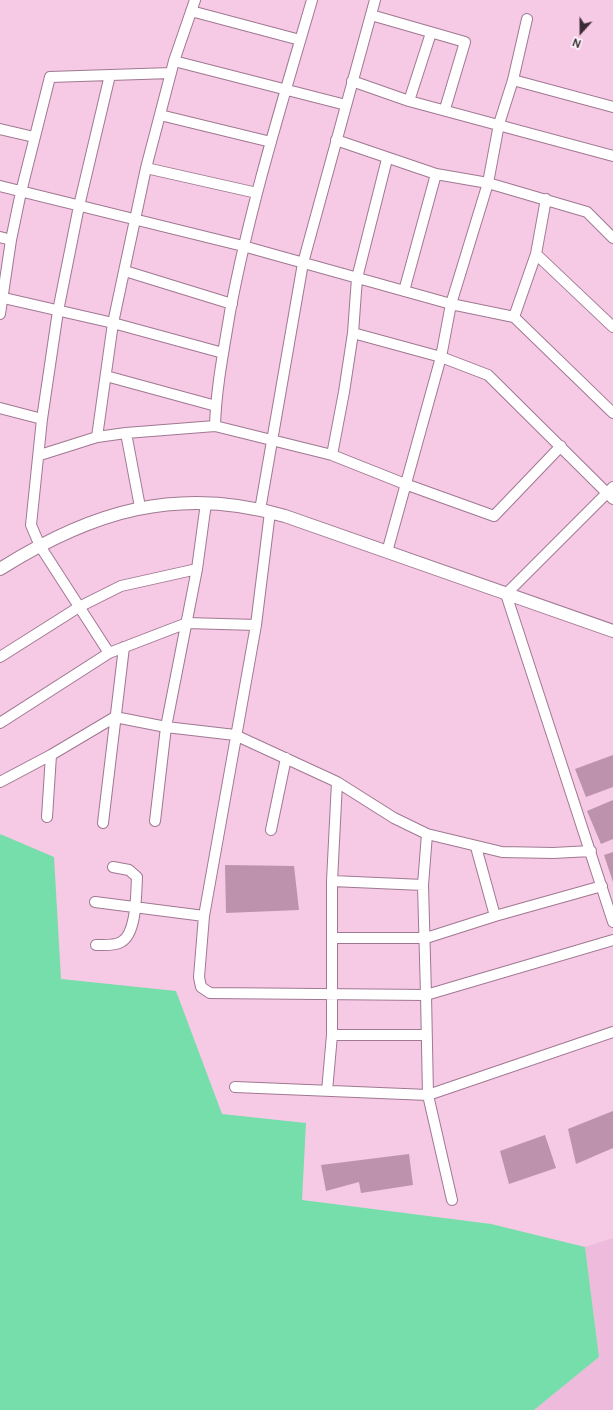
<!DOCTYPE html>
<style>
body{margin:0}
#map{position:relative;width:613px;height:1410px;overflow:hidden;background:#f6c9e5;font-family:"DM Sans",sans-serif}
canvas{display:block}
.north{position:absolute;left:561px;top:12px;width:40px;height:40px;-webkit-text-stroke:3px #fdf8fb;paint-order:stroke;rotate:201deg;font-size:11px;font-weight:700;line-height:16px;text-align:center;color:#3c2b36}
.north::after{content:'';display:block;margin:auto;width:14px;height:18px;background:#3c2b36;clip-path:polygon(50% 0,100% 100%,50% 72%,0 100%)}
</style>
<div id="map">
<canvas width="613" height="1410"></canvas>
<div class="north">N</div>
</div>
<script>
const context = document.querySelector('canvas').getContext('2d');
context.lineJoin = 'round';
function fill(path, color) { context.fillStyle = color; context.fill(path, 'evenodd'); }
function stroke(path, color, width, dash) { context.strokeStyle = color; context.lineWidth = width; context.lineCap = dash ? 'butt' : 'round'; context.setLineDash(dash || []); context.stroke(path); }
const built = new Path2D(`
 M613,1238V1410H534L599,1357L585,1247Z`);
const green = new Path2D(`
 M0,834L54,857L61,979L176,991L222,1114L306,1123L302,1200L491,1224L585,1247L599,1357L534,1410H0Z`);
const building = new Path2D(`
 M613,755V787L586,797L575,769Z
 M613,800V839L601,844L587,811Z
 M613,852V882L604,855Z
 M225,865L294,866L299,910L226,913Z
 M613,1111V1148L576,1164L568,1129Z
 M545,1135L556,1168L509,1184L500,1151Z
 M409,1154L413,1185L361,1193L359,1182L326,1191L321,1165Z`);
const minor = new Path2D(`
 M191,11L300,40
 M371,15L465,42L445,109
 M174,61L346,105
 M513,80L613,107
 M352,81L409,101L613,156
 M409,101L431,33
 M160,115L271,142
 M0,129L34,137
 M336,140L436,174L488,183L587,212L613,238
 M146,168L257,193
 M0,186L243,246L451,304L514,317L613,413
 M0,237L11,240
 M536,254L613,327
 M125,271L232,304
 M404,291L436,174
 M0,297L113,323L223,353
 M0,314L11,240L21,192L50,77L171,73
 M514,317L536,254L546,199
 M353,333L441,357L488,375L613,499
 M106,376L216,406
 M0,408L42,419
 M215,426C216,388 224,349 230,312C250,206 282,103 312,0
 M126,433L140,507
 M97,437L113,323L146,168L174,61L195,0
 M40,455L97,437L126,433L215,426L332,455L344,392L353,333L357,278L387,159
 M332,455L405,484L494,516L561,446
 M613,487L506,594L613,922
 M260,510L303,263L375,0
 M270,512L256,625L204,916L199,977L201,987L210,993L426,995L423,885L427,834
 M387,552L441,357L451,304L488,183L499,124L513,80L527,19
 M109,653L40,546L31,525L42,419L58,311L79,206L110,75
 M0,657L79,607L121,586L197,569
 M0,723L109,653L187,623L256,625
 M0,782L51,755L115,717L166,727L235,735L337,782L394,818L427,834L502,852L553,853L591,851
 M47,817L51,755
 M155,821L166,727L197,569L206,503
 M103,823L124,647
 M271,830L286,758
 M332,881L423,885
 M95,902L204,916
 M495,916L602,886
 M333,938H426L495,916L476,847
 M96,945C103,945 115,946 121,942C137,934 136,893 137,877L129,870L113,867
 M332,1035H426
 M235,1087L428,1095L613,1032
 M327,1091L332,1035V881L337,782
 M452,1200L428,1095L426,995L613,940`);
const tertiary = new Path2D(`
 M0,569C92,511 178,485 285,516L613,631`);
fill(built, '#eebbdc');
fill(green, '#75deaa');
fill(building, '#bc92ac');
stroke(minor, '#a07892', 12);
stroke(tertiary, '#a07892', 14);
stroke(minor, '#fff', 10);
stroke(tertiary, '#fff', 12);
</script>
